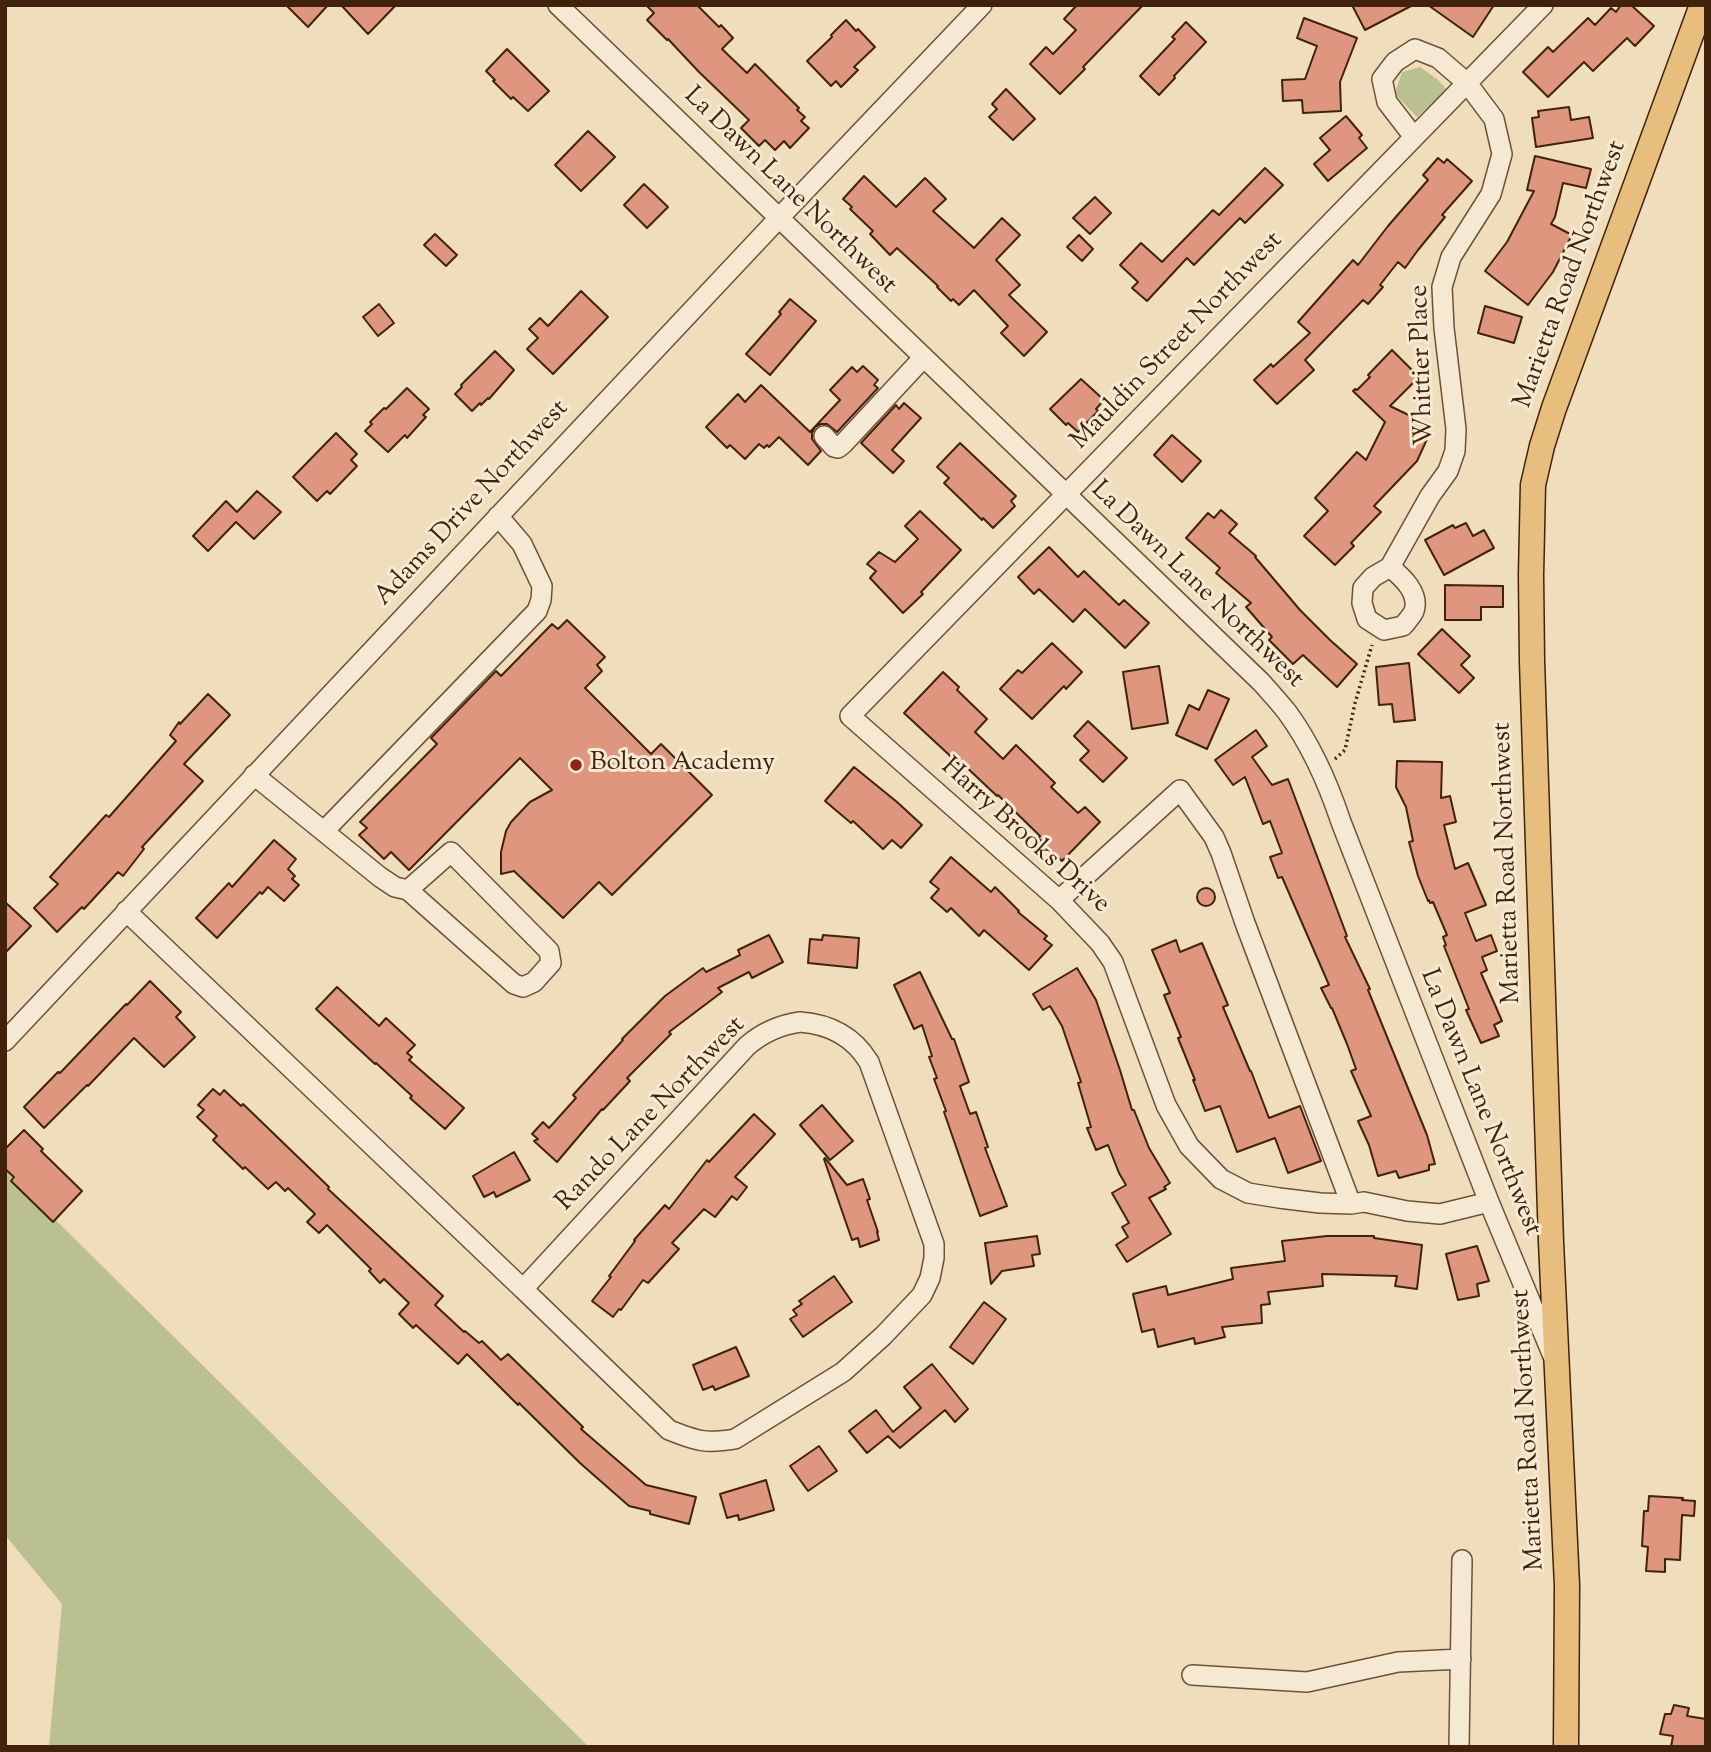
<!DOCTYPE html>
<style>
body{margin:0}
#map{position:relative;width:1711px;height:1752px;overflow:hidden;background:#efddbb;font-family:"Sorts Mill Goudy",serif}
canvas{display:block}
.frame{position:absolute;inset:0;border:7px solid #41230c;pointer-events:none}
</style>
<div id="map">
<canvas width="1711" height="1752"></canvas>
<div class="frame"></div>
</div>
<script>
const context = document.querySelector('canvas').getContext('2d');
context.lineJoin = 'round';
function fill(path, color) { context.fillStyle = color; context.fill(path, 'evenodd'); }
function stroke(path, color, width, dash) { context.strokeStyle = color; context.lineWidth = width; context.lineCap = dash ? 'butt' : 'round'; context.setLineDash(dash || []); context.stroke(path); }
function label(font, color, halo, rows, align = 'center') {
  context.font = font + ' "Sorts Mill Goudy",serif'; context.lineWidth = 6; context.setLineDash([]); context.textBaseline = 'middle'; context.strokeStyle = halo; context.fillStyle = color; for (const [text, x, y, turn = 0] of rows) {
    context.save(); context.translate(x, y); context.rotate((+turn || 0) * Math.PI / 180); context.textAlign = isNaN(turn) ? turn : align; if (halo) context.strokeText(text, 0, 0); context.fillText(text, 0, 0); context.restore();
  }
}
const green = new Path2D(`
 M1420,67L1438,80L1447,90L1417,117L1395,94L1402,72Z
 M5,1170L589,1747H49L62,1604L5,1535Z`);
const building = new Path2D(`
 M286,5H328L308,27Z
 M341,5H396L368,34Z
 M646,5H697L719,27L721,25L733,38L722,49L747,73L755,64L799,108L797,110L805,117L801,121L809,128L790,148L784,141L775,150L765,140L759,146L741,128L749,120L699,72L668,39L667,40L647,20L654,13Z
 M1077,5H1143L1083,67L1085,69L1060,94L1030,64L1046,47L1053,54L1076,30L1064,19Z
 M1352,5H1413L1365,30Z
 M1428,5H1494L1473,37Z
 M1621,5H1631L1654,26L1635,46L1627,38L1593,71L1584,62L1548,97L1523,72L1548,47L1553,52L1588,18L1595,25L1611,8L1616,12Z
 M1304,18L1357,38L1340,82L1341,111L1303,113L1302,100L1283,101L1282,80L1305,79L1317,46L1297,38Z
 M846,20L856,31L858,29L875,47L854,67L858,70L841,87L836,81L831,86L807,61L832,37L831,35Z
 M1186,22L1206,42L1174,76L1175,78L1159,95L1140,76L1175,39L1172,37Z
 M507,49L549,91L528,111L513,97L511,99L493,81L495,80L486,71Z
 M1006,89L1035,119L1013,140L989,117L997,109L992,104Z
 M1569,107L1571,120L1589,117L1593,138L1536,147L1532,118L1539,117L1538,111Z
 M1346,116L1362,135L1359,138L1367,148L1328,181L1314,164L1330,150L1320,138Z
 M588,131L615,157L581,191L555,165Z
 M1535,156L1591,169L1586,188L1563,183L1555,217L1551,224L1572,235L1553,272L1528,305L1485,271L1507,242L1534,191L1527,190Z
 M1438,158L1444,163L1447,159L1472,181L1442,215L1445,217L1418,250L1405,268L1398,262L1380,285L1383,287L1368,304L1363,300L1305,360L1314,370L1277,404L1254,380L1271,364L1273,367L1310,333L1298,322L1353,260L1358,265L1388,226L1428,180L1423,175Z
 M1265,168L1283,185L1245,223L1240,218L1194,265L1187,258L1147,301L1132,288L1138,282L1120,265L1141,243L1162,262L1213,210L1219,215Z
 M864,176L896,207L925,178L946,199L933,211L974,248L1002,218L1020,235L996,260L1020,285L1009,295L1047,332L1024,356L1001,333L1008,326L974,290L959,305L953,299L951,301L937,287L938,286L897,248L890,255L870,234L873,231L850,209L852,207L843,199Z
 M644,184L668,207L647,228L624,205Z
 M1095,197L1111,213L1090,234L1073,218Z
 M435,234L457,255L446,266L424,245Z
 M1079,235L1093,249L1082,261L1067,247Z
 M581,291L608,317L553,374L527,349L538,338L529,329L540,318L548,326Z
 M790,299L816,321L770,375L746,354L781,314L779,312Z
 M379,304L394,323L378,336L363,317Z
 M1485,306L1522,317L1514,343L1478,333Z
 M1392,350L1419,377L1390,406L1423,422L1419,432L1428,437L1417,461L1374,506L1381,512L1351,543L1354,546L1335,565L1304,536L1328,511L1315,498L1357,452L1366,460L1385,422L1353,391L1355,389L1357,390L1370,377L1368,375Z
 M495,351L514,370L489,399L488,398L481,405L480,403L472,411L455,394L462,387L461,385Z
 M863,366L878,380L874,385L878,388L837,432L827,424H821L815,427L812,433V439L821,451L808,465L779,437L769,447L767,445L764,448L759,444L745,459L730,445L727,448L706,427L738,394L745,402L761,385L810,432L840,400L830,390L852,367L857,372Z
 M1081,379L1104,400L1096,409L1098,411L1078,432L1068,423L1066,425L1050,409Z
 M407,388L429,409L423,415L426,417L407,438L405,435L388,452L365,431L372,424L370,422L384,408L386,409Z
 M904,403L921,418L892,450L904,461L893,473L861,443L896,405L899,409Z
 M336,433L357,454L351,460L357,466L330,494L327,491L317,501L293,477Z
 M1172,435L1201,461L1182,482L1154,455Z
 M960,443L1016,496L1011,501L1015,506L993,528L983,518L982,520L944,483L949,478L937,467Z
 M257,491L281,512L254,539L236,522L208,551L193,536L226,501L237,512Z
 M1221,510L1237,524L1229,533L1256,556L1255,557L1300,610L1330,640L1357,664L1337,687L1303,655L1293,664L1269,640L1272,637L1246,607L1251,603L1216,573L1220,568L1186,538L1208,513L1214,518Z
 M920,511L961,550L921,592L923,594L903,613L870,578L876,571L867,564L879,552L895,562L918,539L905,526Z
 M1466,523L1473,536L1484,530L1494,548L1444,575L1425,540L1453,525L1455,528Z
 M1049,547L1078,577L1084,571L1119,605L1124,600L1149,623L1125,648L1085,609L1073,622L1039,589L1034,594L1018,577Z
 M1445,585L1503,586V607H1481V620H1445Z
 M567,620L605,657L597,665L602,671L585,688L651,754L661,744L712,795L612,895L599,882L563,918L514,871L501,874V852L506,831L511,822L530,802L552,790L520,758L409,870L391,852L384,859L359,835L367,828L360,822L437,744L431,738L496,671L501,676L552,624L558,629Z
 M1442,629L1470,656L1461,665L1474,678L1459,693L1418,654Z
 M1052,643L1082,672L1066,689L1064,686L1032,719L1000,689L1018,670L1022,673Z
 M1409,663L1415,720L1394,722L1392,704L1379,705L1376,667Z
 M1159,666L1168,723L1132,729L1123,672Z
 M943,672L959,687L957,690L987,719L975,732L1003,759L1016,745L1055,783L1051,787L1078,813L1085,807L1100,822L1062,861L1038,838L1040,836L998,795L997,796L962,763L960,765L904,713Z
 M1208,690L1229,699L1207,749L1176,735L1189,705L1199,710Z
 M208,694L230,715L184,764L203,781L142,847L144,849L123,876L118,872L84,909L82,907L57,932L34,908L58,884L50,877L106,815L109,817L176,741L170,735L179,722L180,724Z
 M1088,721L1127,758L1103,782L1080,760L1089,751L1074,736Z
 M1256,730L1267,746L1252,757L1272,785L1288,779L1347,936L1345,937L1370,989L1368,990L1427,1135L1435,1164L1429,1165V1170L1399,1178L1396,1171L1378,1176L1369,1145L1358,1121L1371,1116L1351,1071L1356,1069L1347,1044L1332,1008H1331L1321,988L1329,985L1282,877L1278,878L1270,857L1282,853L1270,821L1263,824L1245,777L1233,785L1215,760Z
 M1397,761L1442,762L1441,798L1450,796L1456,822L1444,825L1455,869L1468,863L1486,905L1465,913L1476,941L1491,935L1497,951L1482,957L1487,970L1481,973L1502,1021L1494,1025L1499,1036L1481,1043L1466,1010L1469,1009L1444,946L1446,945L1443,937L1447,935L1433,902L1430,903L1429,900L1428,901L1418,876L1409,842L1413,841L1406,807L1396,787Z
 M854,767L897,802L922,825L901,848L892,840L883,849L853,821L851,823L825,801Z
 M274,840L296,859L288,869L295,876L292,879L299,885L284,901L268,887L262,894L260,892L217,938L196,918L229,883L232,887Z
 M951,857L991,892L995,887L1019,911L1018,912L1047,936L1044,939L1052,945L1029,970L984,930L979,936L951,908L947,912L931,898L939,889L930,882Z
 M1197 897a9 9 0 1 1 18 0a9 9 0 1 1-18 0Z
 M5,902L31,926L5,953Z
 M769,935L783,962L752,978L749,972L718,988L722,992L669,1032L671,1034L627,1078L630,1081L603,1110L602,1109L557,1162L534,1141L538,1139L532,1134L543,1122L549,1128L576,1098L573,1095L623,1040L622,1039L665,996L703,968L706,972L740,955L738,950Z
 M823,935L859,938L857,968L808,963L810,939L822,940Z
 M1176,940L1180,952L1202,943L1228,1005L1223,1007L1250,1071H1251L1269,1118L1300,1106L1321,1161L1288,1173L1275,1138L1237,1152L1220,1106L1205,1111L1193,1080H1195L1178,1038L1181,1037L1164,995L1170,993L1152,950Z
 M1077,968L1096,1000L1120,1070L1132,1110H1134L1149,1148L1170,1183L1164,1187L1166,1189L1149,1198L1171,1234L1127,1262L1116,1245L1128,1237L1122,1227L1129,1223L1112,1193L1126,1185L1119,1173L1108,1145L1096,1150L1087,1128L1091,1127L1078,1083L1081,1082L1062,1026L1050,1006L1043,1010L1033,994Z
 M920,972L952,1039H954L969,1082L960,1086L970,1114L976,1112L988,1147L985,1148L1007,1206L980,1216L944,1112L946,1111L934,1079L937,1078L929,1057L932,1056L922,1025L914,1029L894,985Z
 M150,981L181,1012L176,1017L195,1037L164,1067L134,1038L88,1086L87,1085L44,1128L24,1107L58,1072L60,1073L126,1004L127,1005Z
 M337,987L379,1026L386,1018L415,1045L407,1053L412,1057L409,1060L464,1108L445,1129L410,1098L412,1096L376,1063L375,1064L349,1040L316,1009Z
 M213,1089L220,1095L224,1090L241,1106L243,1104L329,1187L328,1189L443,1296L435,1305L464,1332L465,1331L479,1343L482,1341L501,1360L508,1354L583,1427L581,1429L646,1485L696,1497L689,1524L650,1514V1511L629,1506L580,1463L519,1403L518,1405L467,1354L458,1364L416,1325L413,1328L399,1314L409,1303L384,1279L380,1283L369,1271L371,1269L327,1225L319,1233L307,1222L315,1214L288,1188L285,1191L276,1182L268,1189L245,1167L243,1169L213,1140L217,1136L197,1117L204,1110L198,1105Z
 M822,1105L853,1141L830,1160L800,1125Z
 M754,1114L775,1134L735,1177L747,1187L737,1200L732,1196L715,1217L704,1209L672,1243L679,1249L648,1283L643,1280L621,1310L619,1309L613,1317L592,1301L611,1277L609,1276L635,1241L634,1240L665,1205L669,1209L707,1160L709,1162Z
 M24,1130L43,1149L41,1151L82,1191L53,1222L11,1181L14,1177L5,1169V1149Z
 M514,1152L530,1180L496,1197L494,1192L484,1197L473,1176Z
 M825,1158L847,1185L863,1179L870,1199L867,1200L878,1232H877L879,1240L860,1247L858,1238L852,1240L824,1159Z
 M1037,1236L1040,1254L1032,1255L1034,1266L1002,1271L991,1284L985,1243Z
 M1327,1236H1374V1238L1422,1245L1417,1289L1395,1286L1397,1276L1322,1274L1323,1286L1268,1292L1270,1304L1261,1305L1262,1323L1222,1327L1225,1337L1195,1344L1194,1338L1158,1347L1154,1329L1142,1332L1133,1294L1166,1286L1168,1295L1233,1279L1231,1268L1285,1261L1282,1241Z
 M1477,1246L1489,1281L1477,1284L1479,1296L1458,1300L1446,1254Z
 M834,1276L852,1302L803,1337L790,1319L797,1315L793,1310L802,1304L799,1301Z
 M984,1302L1006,1319L973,1364L950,1347Z
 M736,1347L749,1376L715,1390L713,1386L703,1390L693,1365Z
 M932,1364L968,1409L955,1422L945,1410L900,1448L888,1436L867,1453L849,1431L876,1410L893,1432L921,1408L904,1387Z
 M819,1446L837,1471L808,1491L790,1466Z
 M766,1480L774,1510L739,1520L738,1515L727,1518L720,1494Z
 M1649,1496L1683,1498L1682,1500L1695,1501L1694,1516L1682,1515L1680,1560L1665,1559V1572L1646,1571L1648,1547L1642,1546L1644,1511H1648Z
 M1674,1705L1689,1708L1687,1716L1706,1719V1747H1671L1673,1736L1660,1734L1665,1714H1671Z`);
const path = new Path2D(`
 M1335,759L1345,750L1355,703L1372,645`);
const minor = new Path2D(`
 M558,5L1261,682C1270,692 1279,702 1287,712C1312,746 1328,783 1341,822L1489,1202L1553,1356
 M824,436L834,447L838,448L843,444L923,358
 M1390,567C1402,577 1420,593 1414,611C1412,616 1406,622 1403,626L1384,630L1367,619L1362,603L1363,588L1373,577L1390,567L1430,496L1448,471L1455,451L1456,429L1444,328L1442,287L1451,257L1491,194L1502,154L1494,119L1467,83L1438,58L1415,49L1395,62L1382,79L1387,102L1414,137
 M254,775L380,877L395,887L408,890L514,984L523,987L534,982L551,963L549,951L451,852L408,890
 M324,831L537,611L541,600L542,586L522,544L498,516
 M1059,900L1180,790L1214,837L1221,853L1245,923L1351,1204
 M126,911L523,1289
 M800,1022C829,1024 853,1036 869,1062L934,1244V1258L930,1278L922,1295L883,1336L843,1372L735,1439C705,1444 697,1441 669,1430L523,1289L747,1046C763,1032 779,1025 800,1022Z
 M5,1041L778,219L982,5
 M1489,1202L1440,1214L1407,1211L1364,1202L1351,1204L1320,1203L1279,1198L1248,1193L1221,1179L1189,1146L1166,1105L1113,962L1100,943L1059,900L850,716L1543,5
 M1192,1675L1307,1682L1398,1662L1461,1659
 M1459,1747L1462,1560`);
const major = new Path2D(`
 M1566,1747L1567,1586L1551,1242L1532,661L1531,575L1533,485L1542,446L1554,408L1702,5`);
const markers = [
 [576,765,7,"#8f2418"]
];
const streetNames = [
 ["La Dawn Lane Northwest",789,192,44],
 ["Marietta Road Northwest",1572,275,-70],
 ["Mauldin Street Northwest",1178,342,-46],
 ["Whittier Place",1424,365,-92],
 ["Adams Drive Northwest",473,504,-47],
 ["La Dawn Lane Northwest",1196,586,44],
 ["Harry Brooks Drive",1024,837,42],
 ["Marietta Road Northwest",1509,863,-92],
 ["La Dawn Lane Northwest",1479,1103,68],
 ["Rando Lane Northwest",652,1115,-46],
 ["Marietta Road Northwest",1530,1430,-93]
];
const poiNames = [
 ["Bolton Academy",590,765]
];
fill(green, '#bac090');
fill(building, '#de967e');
stroke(building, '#41230c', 2);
stroke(minor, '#6c5238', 22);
stroke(major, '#41230c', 27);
stroke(path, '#41230c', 3.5, [2, 3.5]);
stroke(minor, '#f5e9d3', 19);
stroke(major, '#e8be7e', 24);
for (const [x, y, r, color] of markers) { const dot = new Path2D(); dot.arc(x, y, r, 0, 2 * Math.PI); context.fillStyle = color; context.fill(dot); stroke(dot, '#f5e9d3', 2.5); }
label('26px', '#41230c', '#f5e9d3', streetNames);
label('26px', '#41230c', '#f5e9d3', poiNames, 'left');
</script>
